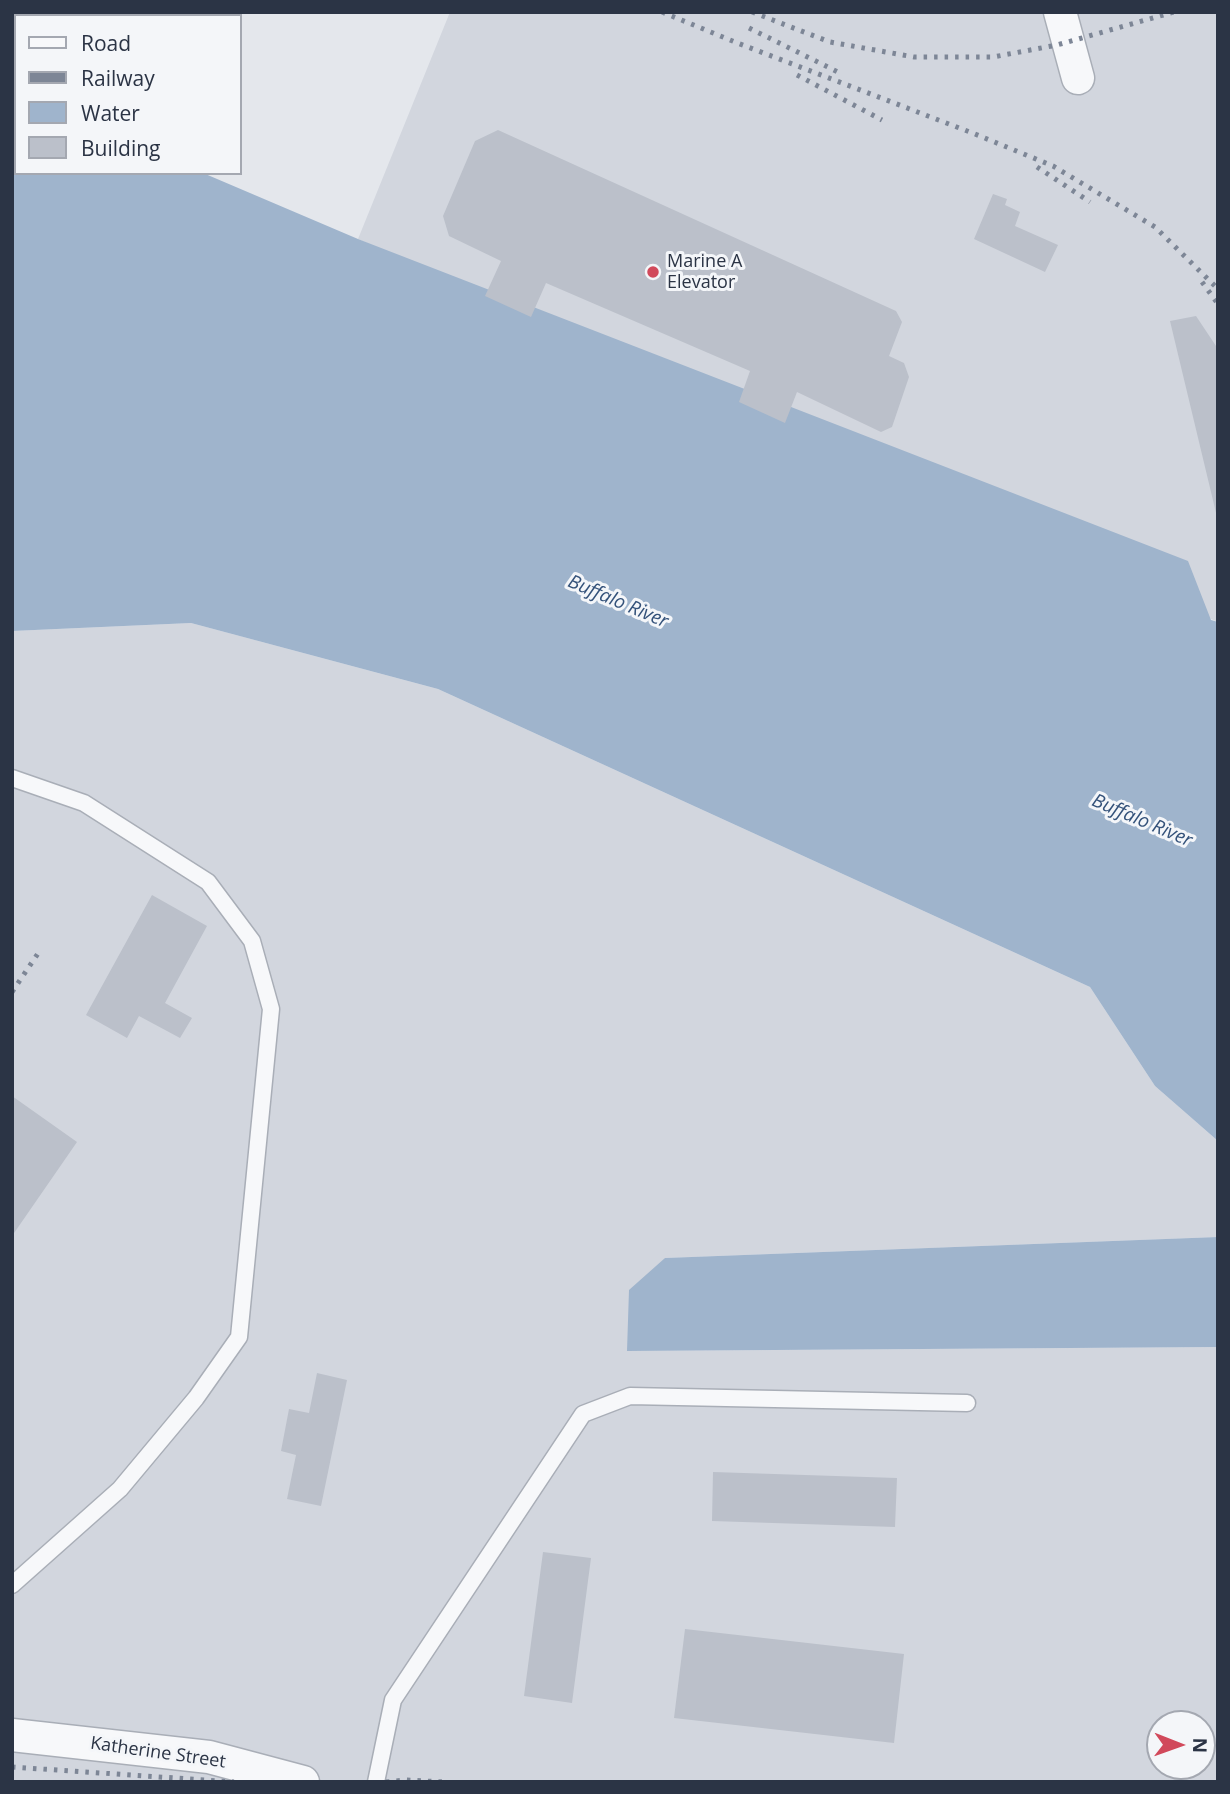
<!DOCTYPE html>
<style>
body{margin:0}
#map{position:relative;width:1230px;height:1794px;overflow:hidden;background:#e4e7ec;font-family:"Open Sans",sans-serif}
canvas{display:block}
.frame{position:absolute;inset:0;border:14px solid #2b3445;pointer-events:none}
.legend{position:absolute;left:14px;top:14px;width:228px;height:161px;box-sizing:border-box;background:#f4f6f9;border:2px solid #a4a8b1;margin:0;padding:9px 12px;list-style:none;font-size:21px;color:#2b3445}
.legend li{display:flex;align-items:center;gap:14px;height:35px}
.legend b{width:35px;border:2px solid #a4a8b1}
.north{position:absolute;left:1146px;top:1710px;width:70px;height:70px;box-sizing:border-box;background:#f4f6f9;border:2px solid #a4a8b1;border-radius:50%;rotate:91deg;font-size:19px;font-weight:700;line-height:28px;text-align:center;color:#2b3445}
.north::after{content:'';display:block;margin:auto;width:24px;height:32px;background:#d1495b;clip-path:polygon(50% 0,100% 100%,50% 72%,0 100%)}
</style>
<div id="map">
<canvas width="1230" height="1794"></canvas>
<div class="frame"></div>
<ul class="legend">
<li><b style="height:9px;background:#f7f8fa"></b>Road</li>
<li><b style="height:9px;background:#7d8696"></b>Railway</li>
<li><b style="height:19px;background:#9fb4cc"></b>Water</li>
<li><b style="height:19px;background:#bbc0ca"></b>Building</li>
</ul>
<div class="north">N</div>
</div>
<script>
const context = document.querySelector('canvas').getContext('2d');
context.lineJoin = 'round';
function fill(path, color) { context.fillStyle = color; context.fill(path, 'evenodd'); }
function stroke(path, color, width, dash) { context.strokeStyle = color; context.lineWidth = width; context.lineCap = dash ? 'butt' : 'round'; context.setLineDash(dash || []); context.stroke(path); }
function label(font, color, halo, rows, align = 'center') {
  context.font = font + ' "Open Sans",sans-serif'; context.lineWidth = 6; context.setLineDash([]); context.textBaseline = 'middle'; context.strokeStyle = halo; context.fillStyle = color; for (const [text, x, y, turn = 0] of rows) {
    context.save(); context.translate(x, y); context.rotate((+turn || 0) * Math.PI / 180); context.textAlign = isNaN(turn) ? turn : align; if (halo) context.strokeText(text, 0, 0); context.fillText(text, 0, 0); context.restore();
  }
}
const built = new Path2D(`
 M450,12H1218V622L358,239Z
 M191,623L438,689L1090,987L1155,1086L1218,1141V1237L665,1258L627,1351L1218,1347V1782H12V631ZM1160,1724H1202V1766H1160Z`);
const water = new Path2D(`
 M16,113V173H203L358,239L1188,561L1211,620L1218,622V1141L1155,1086L1090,987L438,689L191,623L12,631V115Z
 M1218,1237V1347L627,1351L629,1290L665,1258Z`);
const building = new Path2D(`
 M498,130L896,311L902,322L889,356L904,363L909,377L892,427L881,432L797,392L785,423L739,402L750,371L546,283L531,317L485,296L501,261L449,236L443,216L475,141Z
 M993,194L1007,199L1005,205L1020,212L1015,226L1058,245L1045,272L974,239Z
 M1196,316L1218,349L1217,517L1170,321Z
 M152,895L207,926L165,1003L192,1018L180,1038L139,1016L127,1038L86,1015Z
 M12,1096L77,1142L12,1236Z
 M317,1373L347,1380L321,1506L287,1499L296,1455L281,1451L289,1409L309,1413Z
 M713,1472L897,1478L895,1527L712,1521Z
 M543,1552L591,1558L572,1703L524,1696Z
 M685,1629L904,1654L894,1743L674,1718Z`);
const lane = new Path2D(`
 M12,778L84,803L208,882L252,941L271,1009L239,1337L196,1398L120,1489L12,1585
 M376,1782L393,1700L583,1414L630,1396L967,1403`);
const street = new Path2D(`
 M1060,12L1078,78
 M12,1735L209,1757L303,1782`);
const rail = new Path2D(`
 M662,12L735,42L975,134L1053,166L1155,227L1218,289
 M752,12L830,42L914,57H993L1057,45L1174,12
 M749,28L840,73
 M797,75L882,120
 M1037,167L1090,202
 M1202,282L1218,304
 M12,992L41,949
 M12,1767L234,1782
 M386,1782L405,1780L445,1782`);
const markers = [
 [653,272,7,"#d1495b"]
];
const poiNames = [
 ["Marine A",667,262],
 ["Elevator",667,283]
];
const streetNames = [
 ["Katherine Street",158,1753,8]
];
const waterNames = [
 ["Buffalo River",618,602,23],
 ["Buffalo River",1142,821,23]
];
fill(built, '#d2d6de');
fill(water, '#9fb4cc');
fill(building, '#bbc0ca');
stroke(lane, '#a9aeb7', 19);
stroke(street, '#a9aeb7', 35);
stroke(lane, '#f7f8fa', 16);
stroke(street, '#f7f8fa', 32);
stroke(rail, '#7d8696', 5, [3.5, 7]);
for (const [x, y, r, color] of markers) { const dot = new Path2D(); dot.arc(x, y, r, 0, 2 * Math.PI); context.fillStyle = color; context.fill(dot); stroke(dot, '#f4f6f9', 2.5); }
label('18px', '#2b3445', '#f4f6f9', poiNames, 'left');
label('18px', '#2b3445', '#f4f6f9', streetNames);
label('italic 19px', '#34527a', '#f4f6f9', waterNames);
</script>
